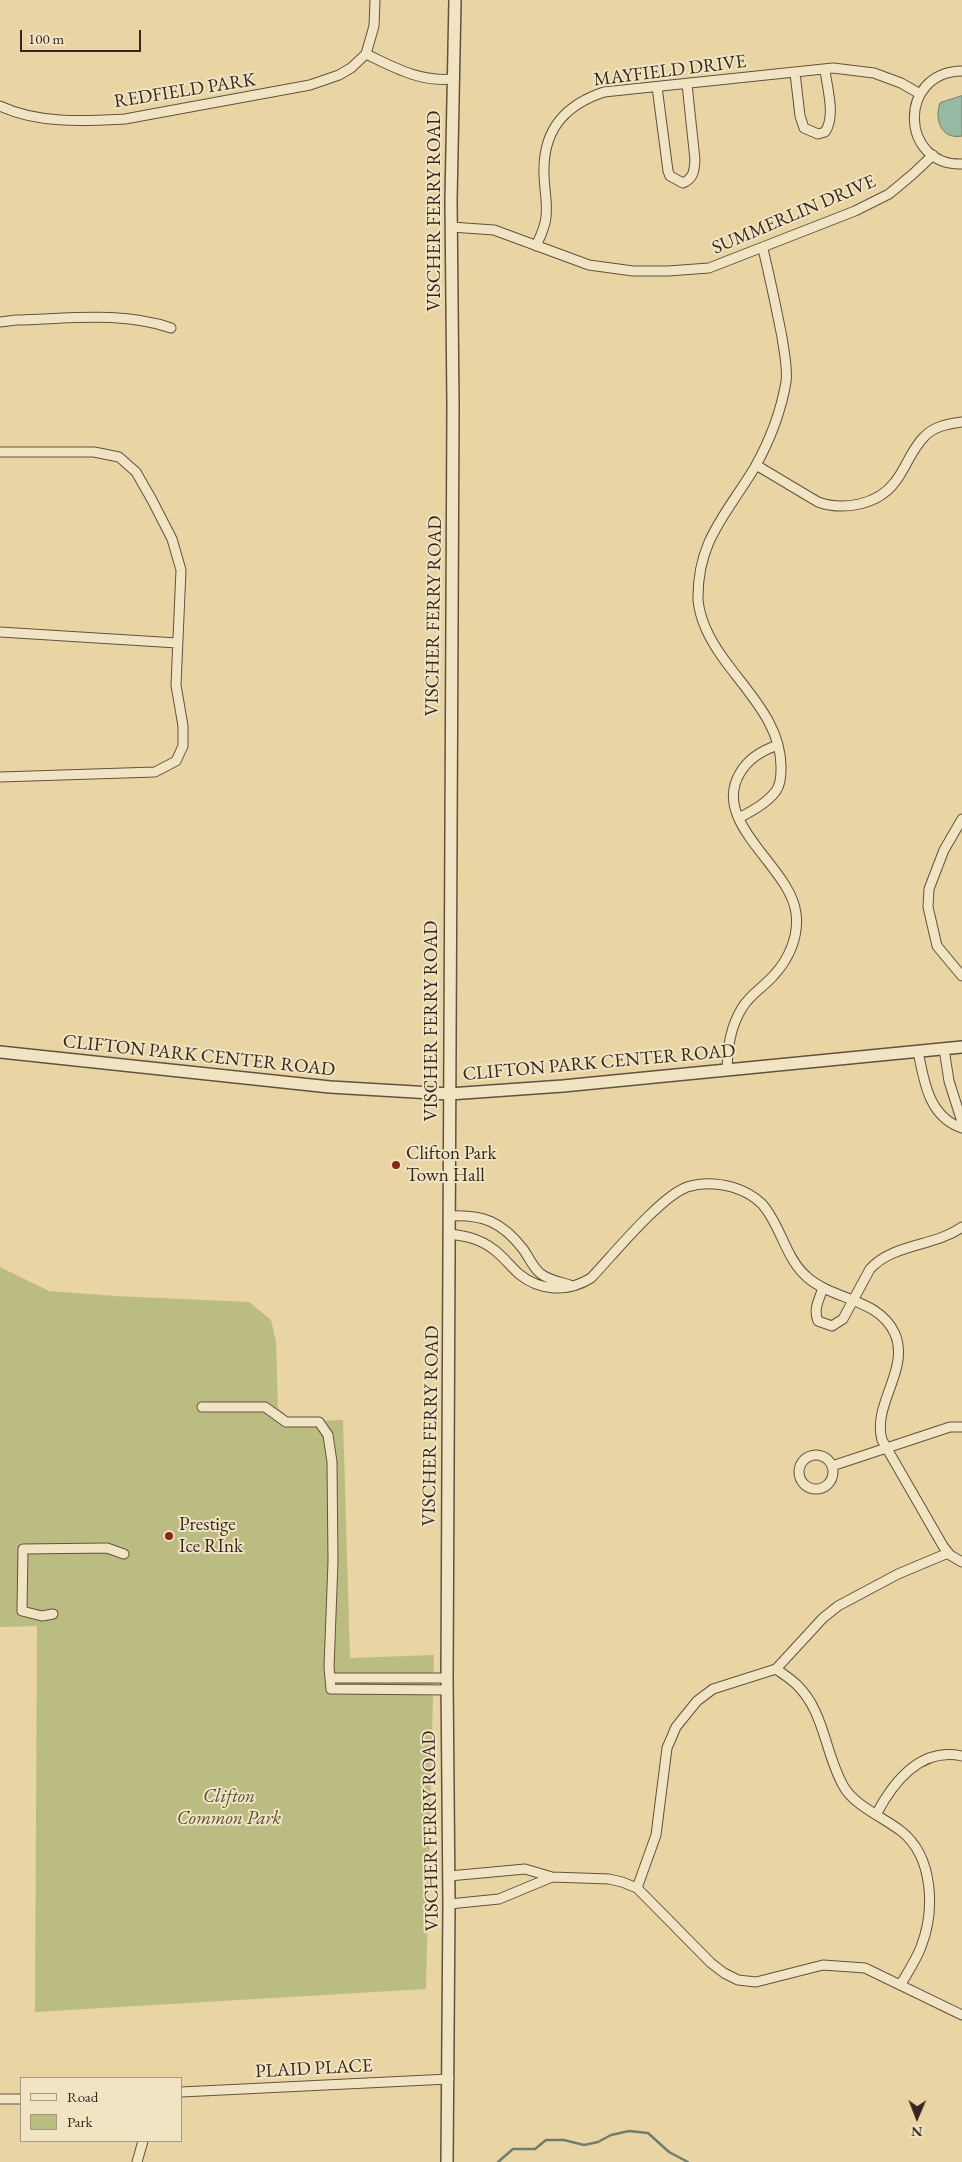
<!DOCTYPE html>
<style>
body{margin:0}
#map{position:relative;width:962px;height:2162px;overflow:hidden;background:#e8d5a3;font-family:"EB Garamond",serif}
canvas{display:block}
.legend{position:absolute;left:20px;top:2077px;width:162px;height:65px;box-sizing:border-box;background:#f0e4c3;border:1px solid #a69881;margin:0;padding:6px 9px;list-style:none;font-size:15px;color:#36261f}
.legend li{display:flex;align-items:center;gap:10px;height:25px}
.legend b{width:25px;border:1px solid #a69881}
.north{position:absolute;left:892px;top:2092px;width:50px;height:50px;-webkit-text-stroke:4px #f0e4c3;paint-order:stroke;rotate:181deg;font-size:14px;font-weight:700;line-height:20px;text-align:center;color:#36261f}
.north::after{content:'';display:block;margin:auto;width:18px;height:22px;background:#36261f;clip-path:polygon(50% 0,100% 100%,50% 72%,0 100%)}
.scale{position:absolute;left:20px;top:30px;width:121px;height:22px;box-sizing:border-box;border:2px solid #36261f;border-top:0;padding-left:6px;font-size:15px;line-height:18px;white-space:nowrap;color:#36261f;-webkit-text-stroke:4px #f0e4c3;paint-order:stroke}
</style>
<div id="map">
<canvas width="962" height="2162"></canvas>
<ul class="legend">
<li><b style="height:6px;background:#f0e4c3"></b>Road</li>
<li><b style="height:14px;background:#bbbc82"></b>Park</li>
</ul>
<div class="north">N</div>
<div class="scale">100 m</div>
</div>
<script>
const context = document.querySelector('canvas').getContext('2d');
context.lineJoin = 'round';
function fill(path, color) { context.fillStyle = color; context.fill(path, 'evenodd'); }
function stroke(path, color, width, dash) { context.strokeStyle = color; context.lineWidth = width; context.lineCap = dash ? 'butt' : 'round'; context.setLineDash(dash || []); context.stroke(path); }
function label(font, color, halo, rows, align = 'center') {
  context.font = font + ' "EB Garamond",serif'; context.lineWidth = 4; context.setLineDash([]); context.textBaseline = 'middle'; context.strokeStyle = halo; context.fillStyle = color; for (const [text, x, y, turn = 0] of rows) {
    context.save(); context.translate(x, y); context.rotate((+turn || 0) * Math.PI / 180); context.textAlign = isNaN(turn) ? turn : align; if (halo) context.strokeText(text, 0, 0); context.fillText(text, 0, 0); context.restore();
  }
}
const green = new Path2D(`
 M0,1267L49,1291L115,1296L249,1302L271,1320L276,1342L278,1408L294,1422L343,1420L350,1658L434,1655L426,1989L35,2012L37,1626L0,1627Z`);
const water = new Path2D(`
 M962,96V136C941,140 934,119 940,103Z`);
const stream = new Path2D(`
 M498,2162L513,2149H535L546,2140H564L584,2145L598,2142L611,2135L629,2131L648,2133L669,2152L688,2162`);
const minor = new Path2D(`
 M366,54C395,68 420,82 452,79
 M962,71C897,72 900,166 962,164
 M795,73L800,116L804,128L818,134L825,132C836,116 827,88 825,70
 M657,87L668,171L670,176L683,183C694,178 694,171 695,160L687,84
 M0,106C38,124 85,121 125,119L310,85L339,75L351,68L366,54L374,26L375,0
 M451,227L494,230L589,265L633,271H668L709,268L855,211L889,194L913,174L933,155
 M536,246C540,237 545,228 546,217C548,201 543,184 544,167C545,126 568,104 604,92L833,68L874,73L901,83L920,94
 M0,322L16,320C67,319 121,311 171,328
 M0,452H94L119,457L136,472L152,500L172,539L181,570L176,685L183,726V746L176,761L155,772L0,777
 M756,465L818,502C843,511 878,505 895,482C906,468 911,450 924,437C934,426 948,424 962,422
 M0,632L177,643
 M739,818C752,811 767,803 776,791C780,785 781,777 781,770C783,713 727,677 706,629C702,620 699,610 698,600C697,541 726,515 755,467C769,442 781,411 786,382C788,368 784,352 782,337C776,307 770,278 763,249
 M962,819L944,850L929,889L928,907L937,946L962,976
 M944,1049L949,1081L962,1122
 M918,1051C924,1082 929,1117 962,1128
 M727,1069C728,1046 730,1028 742,1008C750,994 764,987 774,975C789,959 799,936 796,913C790,866 710,823 740,773C748,759 763,750 778,745
 M449,1216C483,1214 502,1222 523,1249C529,1257 533,1268 541,1274C549,1280 560,1282 570,1285
 M450,1234C466,1236 480,1239 493,1249C503,1256 510,1266 519,1274C540,1291 567,1293 591,1278C613,1255 660,1197 687,1187C702,1182 717,1183 732,1187C742,1190 754,1196 762,1204C781,1225 785,1258 807,1277C834,1301 879,1298 895,1334C910,1370 872,1404 882,1440L943,1546L950,1555L962,1562
 M823,1288C819,1300 813,1309 818,1321L832,1326L843,1319L870,1269C894,1243 934,1247 962,1227
 M202,1407H265L286,1422H319L328,1435L332,1462L333,1562L329,1667L331,1689L447,1690
 M799 1472a17 17 0 1 1 34 0a17 17 0 1 1-34 0Z
 M832,1466L950,1427H962
 M53,1614L42,1616L22,1611L23,1549L107,1548L124,1554
 M776,1669C783,1674 791,1679 797,1685C825,1712 825,1755 844,1787C854,1805 884,1818 901,1831C934,1857 935,1911 921,1947C916,1960 908,1972 901,1984
 M331,1678H447
 M877,1813C894,1781 921,1747 962,1756
 M449,1876L525,1869L552,1877L609,1879L622,1882L637,1888L711,1963L724,1973L738,1980L756,1982L823,1965L865,1968L962,2015
 M637,1888L656,1835L667,1748L676,1727L697,1701L713,1689L776,1669L823,1618L838,1606L898,1574L948,1553
 M449,1904L499,1899L552,1877
 M181,2092L449,2079
 M0,2099H21
 M137,2162L143,2141`);
const tertiary = new Path2D(`
 M0,1052L330,1087L449,1094L563,1086L962,1047
 M447,2162L449,1904L447,1678L453,406L451,200L455,0`);
const markers = [
 [396,1165,5,"#8f2418"],
 [169,1536,5,"#8f2418"]
];
const streetNames = [
 ["MAYFIELD DRIVE",670,71,-7],
 ["REDFIELD PARK",185,91,-9],
 ["VISCHER FERRY ROAD",435,211,-90],
 ["SUMMERLIN DRIVE",794,215,-23],
 ["VISCHER FERRY ROAD",434,616,-89],
 ["VISCHER FERRY ROAD",432,1021,-90],
 ["CLIFTON PARK CENTER ROAD",199,1056,6],
 ["CLIFTON PARK CENTER ROAD",599,1063,-5],
 ["VISCHER FERRY ROAD",431,1426,-89],
 ["VISCHER FERRY ROAD",431,1831,-91],
 ["PLAID PLACE",314,2069,-3]
];
const poiNames = [
 ["Clifton Park",406,1154],
 ["Town Hall",406,1176],
 ["Prestige",179,1525],
 ["Ice RInk",179,1547]
];
const parkNames = [
 ["Clifton",229,1797],
 ["Common Park",229,1819]
];
fill(green, '#bbbc82');
fill(water, '#97b9a4');
stroke(water, '#707e6f', 1);
stroke(stream, '#707e6f', 2.5);
stroke(minor, '#625240', 11);
stroke(tertiary, '#625240', 14);
stroke(minor, '#f0e4c3', 9);
stroke(tertiary, '#f0e4c3', 11);
for (const [x, y, r, color] of markers) { const dot = new Path2D(); dot.arc(x, y, r, 0, 2 * Math.PI); context.fillStyle = color; context.fill(dot); stroke(dot, '#f0e4c3', 2); }
label('19px', '#36261f', '#f0e4c3', streetNames);
label('19px', '#36261f', '#f0e4c3', poiNames, 'left');
label('italic 19px', '#574c38', '#f0e4c3', parkNames);
</script>
